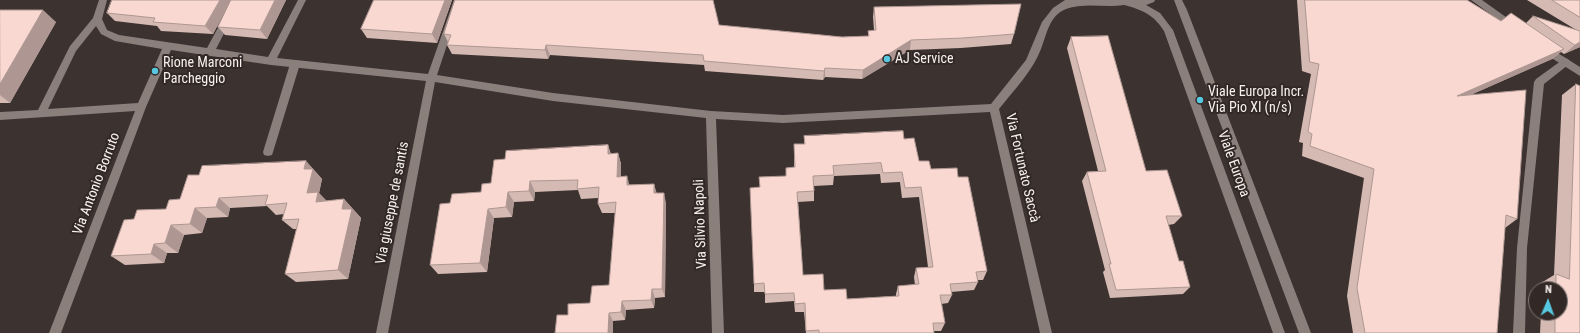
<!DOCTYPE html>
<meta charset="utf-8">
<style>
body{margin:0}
#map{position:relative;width:1580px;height:333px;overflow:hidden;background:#3c3230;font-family:"Roboto Condensed",sans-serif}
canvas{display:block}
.north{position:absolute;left:1528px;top:281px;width:40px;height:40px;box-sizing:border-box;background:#322826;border:1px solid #817876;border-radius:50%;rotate:2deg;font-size:11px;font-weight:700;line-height:16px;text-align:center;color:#f7f1ef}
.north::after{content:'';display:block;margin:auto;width:14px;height:18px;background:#56c9e1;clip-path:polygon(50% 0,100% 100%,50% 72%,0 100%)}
</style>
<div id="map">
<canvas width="1580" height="333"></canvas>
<div class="north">N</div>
</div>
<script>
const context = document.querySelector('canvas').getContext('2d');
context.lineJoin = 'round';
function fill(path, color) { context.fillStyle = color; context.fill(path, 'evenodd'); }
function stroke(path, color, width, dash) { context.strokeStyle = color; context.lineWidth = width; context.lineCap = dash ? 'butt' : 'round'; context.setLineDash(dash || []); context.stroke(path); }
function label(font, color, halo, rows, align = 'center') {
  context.font = font + ' "Roboto Condensed",sans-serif'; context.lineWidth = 4; context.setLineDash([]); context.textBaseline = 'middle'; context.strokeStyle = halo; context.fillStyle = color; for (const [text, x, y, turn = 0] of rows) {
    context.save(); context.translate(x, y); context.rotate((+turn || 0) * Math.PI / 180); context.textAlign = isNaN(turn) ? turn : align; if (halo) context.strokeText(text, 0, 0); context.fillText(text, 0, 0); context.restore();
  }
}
const service = new Path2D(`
 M295,60L298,61L300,64L273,152L272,155L268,156L264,155L263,152L290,64L292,61Z`);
const minor = new Path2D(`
 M99,0H107L102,19L107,30L119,35L207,48L233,0H241L216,49L268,57L298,0H306L277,58L428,74L454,0H462L437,75L553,93L711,111L783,115L991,104L1026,60L1042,22L1053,8L1065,0H1127L1128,2C1127,5 1127,5 1124,5C1105,8 1085,2 1066,9C1049,16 1047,34 1041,49C1032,72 1014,90 999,109L1052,333H1040L990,112L783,123L716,119L724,333H712L706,118L553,101L435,82L388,333H376L426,81L271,65L171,50L146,107L61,333H49L135,111L0,120V112L38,110L70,46L93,18ZM96,26L101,34L115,41L162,49L138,103L48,109L76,51Z
 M1565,58L1568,59L1570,62L1568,65L1544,84L1527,248L1525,333H1513L1517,248L1534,82L1536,79Z`);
const tertiary = new Path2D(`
 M1471,0H1482L1517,25L1519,27L1517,29H1511Z
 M1545,45L1580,67V76L1542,52L1540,49Z`);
const secondary = new Path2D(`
 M1114,0H1155L1154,2L1146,5L1160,13L1173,30L1285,333H1273L1164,31C1151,10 1136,9 1115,2Z
 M1174,0H1182L1187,10L1311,333H1299Z`);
const wall = new Path2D(`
 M231,0L213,34L161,31L157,26L115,21L107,13Z
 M231,0H286L267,39L225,35L218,27Z
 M374,0H452L437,43L367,38L361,29Z
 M1297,0H1467L1501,21L1526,23L1533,16L1578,31L1527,0H1580V47L1564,54L1561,52L1552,59L1470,95L1517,219L1505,228L1497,333H1353L1347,296L1364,178L1302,156L1303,143L1299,142L1311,74L1302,71Z
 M874,7L1014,34L1011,44L961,48L910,50L862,79L825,77L823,80L705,71L704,65L550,55L548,59L452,54L447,45L448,42L444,34L719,25L842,37L868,36V31L874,30L873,17Z
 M0,10L56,22L10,103H0Z
 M1071,37L1146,171L1182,216L1174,224L1168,225L1179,261L1190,287L1183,294L1110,298L1103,272L1105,270L1082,181L1087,172L1098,171L1067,48Z
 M1576,84L1580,333H1540L1541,313H1560V289H1541V283L1554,275L1562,95Z
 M804,136L904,139L919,161L931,169L958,177L987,271L983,280H977L978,282L974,290L951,292L952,295L948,303L941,304L945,323L941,331H934V333H806L804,312H795L794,301L765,303V292H754V284L760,187L786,176V168L794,167V144H804ZM880,174L881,183L900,182L902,198L919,197L928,267L916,268L914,277L915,285L898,286L896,294V296L847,299L824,290L803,275L798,202L814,201V186L833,185L834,176Z
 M608,145L611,154L618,153L621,164V177L630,185L654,184L656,193L666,203L665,297L655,298L654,308L626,310L625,320L613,321L568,315L590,303L609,285L615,213H602L598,204V198L581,199L578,190L535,192L534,201L514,202L512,217L494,218L487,272L438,274L430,265L450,203L481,192L491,183Z
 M306,161L322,179L319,193L326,201L344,199L361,218L348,279L296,282L285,274L297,229H293L282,220L284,214L276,215L267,206L230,208L228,217L207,218L202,233L184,235L178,253H167L164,263L125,265L111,256L134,219L166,209L180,199L199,175Z`);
const shadedWall = new Path2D(`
 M220,0H231L213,34L205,26Z
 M275,0H286L267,39L260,30Z
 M445,0H452L437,43L432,34Z
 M43,10L56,22L10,103L0,95V84Z
 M911,40L910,50L862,79L863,70Z
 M1580,42V47L1564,54L1575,45Z
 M546,45L550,55L548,59L545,50Z
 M1564,49L1552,59L1446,106L1457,96Z
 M825,68V77L823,80L824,71Z
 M608,145L611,156L608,154Z
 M618,153L621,164V187L617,177Z
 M306,161L322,179L319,193L328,202L326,212L307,193L304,169Z
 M627,176L630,187L627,185Z
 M530,181L535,192L534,201L529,191Z
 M654,184L657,194L654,193Z
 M508,192L514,202L512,217L506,207Z
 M664,193L666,203L665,297L662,289Z
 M219,198L230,208L228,217L216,207Z
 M344,199L361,218L348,279L338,270L342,209Z
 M195,208L207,218L202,233L190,224Z
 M488,209L494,218L487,272L480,263Z
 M171,225L184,235L178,253L165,243Z
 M154,244L167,253L164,263L151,254Z
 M652,289L655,298L654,308L651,300Z
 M622,301L626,310L625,320L621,312Z
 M609,313L613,321V333H608Z`);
const building = new Path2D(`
 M112,0H220L205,26L153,22L155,18L107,13Z
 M231,0H275L260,30L218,27Z
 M374,0H445L432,34L361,29Z
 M455,0H713L719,25L842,37L869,36L868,31L876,30L874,7L1021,4L1014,34L963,38L911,40L863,70L825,68L824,71L704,61L703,55L546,45L545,50L447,45L451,35L444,34Z
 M1305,0H1467L1501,21L1511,13L1564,49L1457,96L1526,90L1517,219L1506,215L1497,333H1365L1357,288L1374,169L1310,146L1312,134L1308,132L1319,64L1310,62Z
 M1552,0H1580V17Z
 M0,10H43L0,84Z
 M1533,16L1580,31V42L1575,45Z
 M1108,36L1146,171L1167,170L1182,216H1166L1179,261H1183L1190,287L1116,290L1109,264H1111L1087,172L1106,171L1071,37Z
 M1576,84L1580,86V333H1555V313H1560V289H1556V274L1569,279Z
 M903,131L904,139L914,138L919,161H929L931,169L957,168L958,177H968L987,271L976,272L978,282L950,284L952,295H940L945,323H933L934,333H819V330L806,331L805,303L795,304L794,293L765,294L764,283L754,284L750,188L760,187L759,177L786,176V168L795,167L794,144H805L804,136ZM881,163L883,173L902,172L905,188L921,187L933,267L916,268L919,284L898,286L899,296L847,299L846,289L824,290L823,274L803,275L797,192L814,191L813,176L834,175L833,166Z
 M608,145V154L618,153L617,177L627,176V185L654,184V193H664L662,289H652L651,300L622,301L621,312L609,313L608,333H555L557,315H568V304L590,303L592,286L609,285L616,202L598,204L599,187L577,189L578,180L530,181L529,191L508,192L506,207L488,209L480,263L430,265L440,204L450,203L452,194L481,192L482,184L491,183L494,160L505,159L506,151Z
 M306,161L304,169H313L307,193L318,192L316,202L344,199L342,209H352L338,270L285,274L299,219L282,220L287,203L265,205L268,195L219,198L216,207L195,208L190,224L171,225L165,243L154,244L151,254L111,256L124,220L134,219L137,210L166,209L169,200L180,199L188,175H199L202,166Z`);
const markers = [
 [887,59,4,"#56c9e1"],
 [155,71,4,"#56c9e1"],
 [1200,100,4,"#56c9e1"]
];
const poiNames = [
 ["AJ Service",895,59],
 ["Rione Marconi",163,63],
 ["Parcheggio",163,79],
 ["Viale Europa Incr.",1208,92],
 ["Via Pio XI (n/s)",1208,108]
];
const streetNames = [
 ["Viale Europa",1233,164,70],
 ["Via Fortunato Saccà",1022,168,77],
 ["Via Antonio Borruto",97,184,-69],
 ["Via giuseppe de santis",393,203,-79],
 ["Via Silvio Napoli",701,224,-92]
];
fill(service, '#8b7f7c');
fill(minor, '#8b7f7c');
fill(tertiary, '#8b7f7c');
fill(secondary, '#8b7f7c');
fill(wall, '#d5bab3');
fill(shadedWall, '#ae9792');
fill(building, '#f8d8d0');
stroke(building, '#ae9792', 1);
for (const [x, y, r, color] of markers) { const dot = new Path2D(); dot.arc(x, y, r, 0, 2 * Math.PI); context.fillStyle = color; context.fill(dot); stroke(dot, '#322826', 1.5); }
label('14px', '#f7f1ef', '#322826', poiNames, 'left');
label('14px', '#f7f1ef', '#322826', streetNames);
</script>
